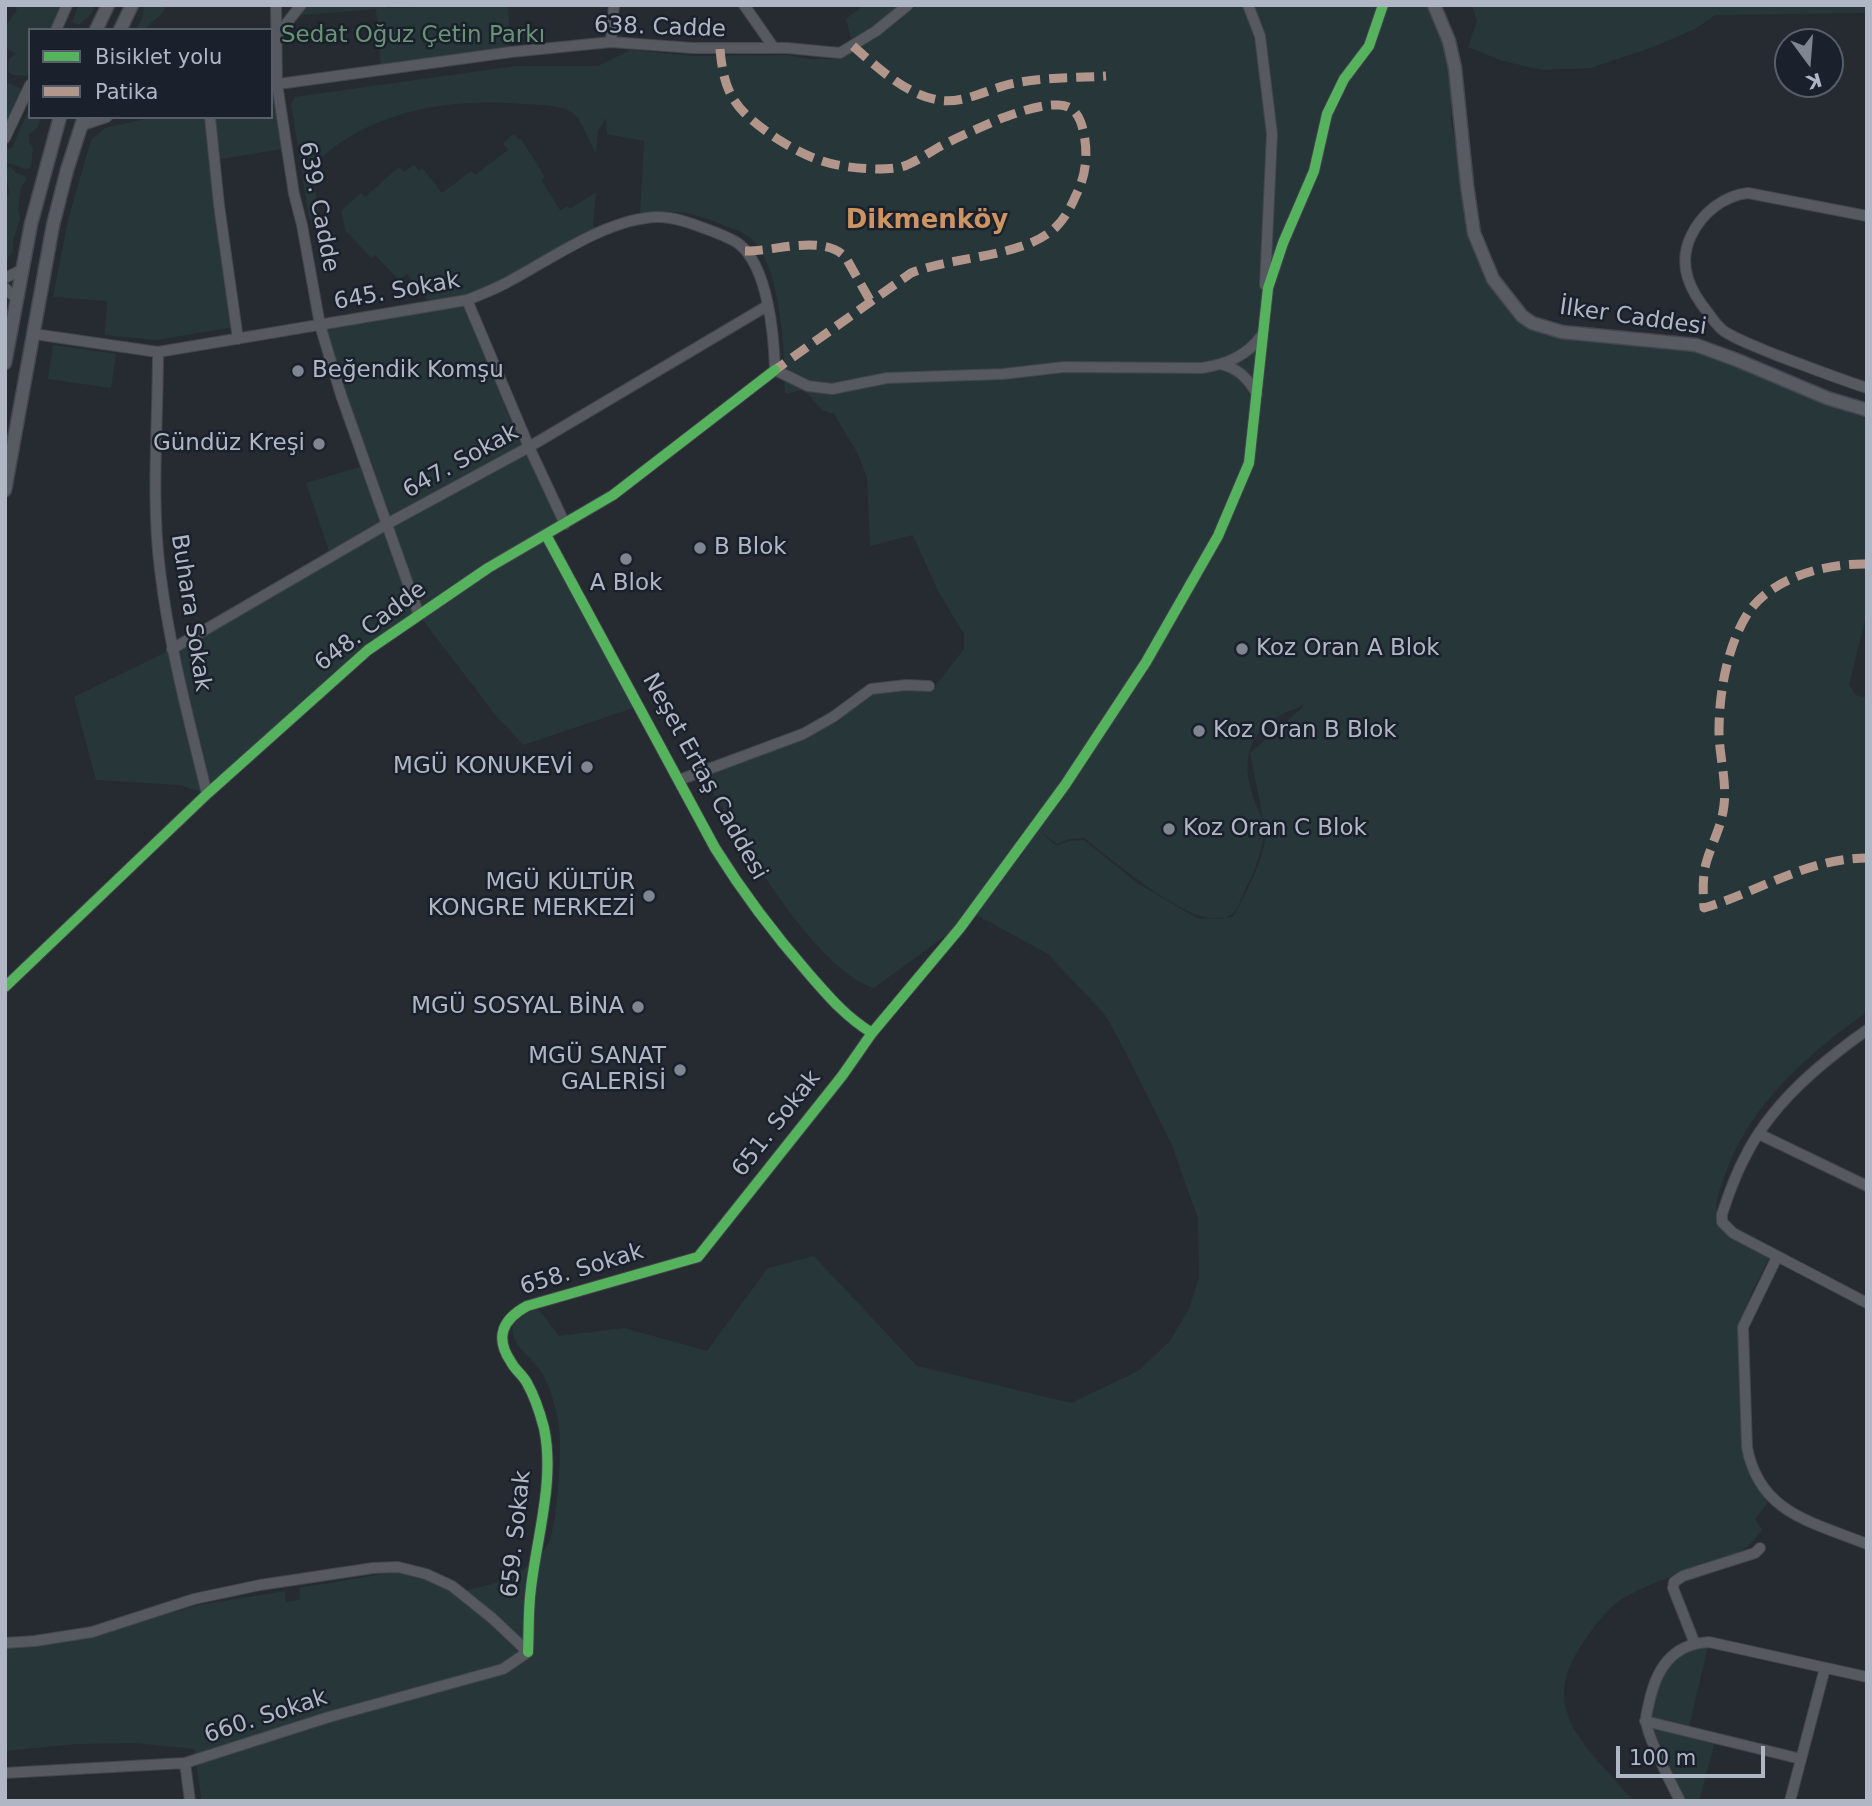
<!DOCTYPE html>
<meta charset="utf-8">
<style>
body{margin:0}
#map{position:relative;width:1872px;height:1806px;overflow:hidden;background:#262b32;font-family:"DejaVu Sans",sans-serif}
canvas{display:block}
.frame{position:absolute;inset:0;border:7px solid #b0b7c4;pointer-events:none}
.legend{position:absolute;left:28px;top:28px;width:245px;height:91px;box-sizing:border-box;background:#1b212c;border:2px solid #575d69;margin:0;padding:9px 12px;list-style:none;font-size:21px;color:#b0b7c4}
.legend li{display:flex;align-items:center;gap:14px;height:35px}
.legend b{width:35px;border:2px solid #575d69}
.north{position:absolute;left:1774px;top:28px;width:70px;height:70px;box-sizing:border-box;background:#1b212c;border:2px solid #575d69;border-radius:50%;rotate:164deg;font-size:19px;font-weight:700;line-height:28px;text-align:center;color:#b0b7c4}
.north::after{content:'';display:block;margin:auto;width:24px;height:32px;background:#808691;clip-path:polygon(50% 0,100% 100%,50% 72%,0 100%)}
.scale{position:absolute;left:1616px;top:1746px;width:149px;height:32px;box-sizing:border-box;border:4px solid #b0b7c4;border-top:0;padding-left:9px;font-size:21px;line-height:24px;white-space:nowrap;color:#b0b7c4;-webkit-text-stroke:5px #1b212c;paint-order:stroke}
</style>
<div id="map">
<canvas width="1872" height="1806"></canvas>
<div class="frame"></div>
<ul class="legend">
<li><b style="height:9px;background:#56b35d"></b>Bisiklet yolu</li>
<li><b style="height:9px;background:#b2968c"></b>Patika</li>
</ul>
<div class="north">K</div>
<div class="scale">100 m</div>
</div>
<script>
const context = document.querySelector('canvas').getContext('2d');
context.lineJoin = 'round';
function fill(path, color) { context.fillStyle = color; context.fill(path, 'evenodd'); }
function stroke(path, color, width, dash) { context.strokeStyle = color; context.lineWidth = width; context.lineCap = dash ? 'butt' : 'round'; context.setLineDash(dash || []); context.stroke(path); }
function label(font, color, halo, rows, align = 'center') {
  context.font = font + ' "DejaVu Sans",sans-serif'; context.lineWidth = 5; context.setLineDash([]); context.textBaseline = 'middle'; context.strokeStyle = halo; context.fillStyle = color; for (const [text, x, y, turn = 0] of rows) {
    context.save(); context.translate(x, y); context.rotate((+turn || 0) * Math.PI / 180); context.textAlign = isNaN(turn) ? turn : align; if (halo) context.strokeText(text, 0, 0); context.fillText(text, 0, 0); context.restore();
  }
}
const green = new Path2D(`
 M15,5H62L51,30H30L29,72L26,76L13,75L8,71L9,59L16,54L6,48L5,52L6,25L17,11Z
 M79,5H95L91,14L79,25L72,22Z
 M144,5L166,7C162,17 151,20 145,30H136L143,16Z
 M301,5H385L386,8L508,5L511,52L381,69L376,9L291,16Z
 M864,5H908L853,46L846,19Z
 M919,5H1427L1446,48L1452,87L1451,121L1472,235L1527,321L1696,349L1867,419V612L1849,685L1856,695L1867,698V1012C1808,1054 1751,1103 1726,1172C1719,1191 1715,1199 1717,1219L1772,1252L1751,1294L1740,1328L1746,1461L1751,1475L1768,1502L1755,1519L1762,1530C1758,1535 1753,1542 1748,1546C1737,1555 1721,1558 1709,1562C1682,1572 1654,1582 1629,1595C1607,1606 1592,1629 1579,1649C1538,1712 1590,1749 1628,1795L1636,1801H202L194,1749L135,1743L76,1744L5,1751V1646L95,1635L199,1605L285,1591L286,1602L300,1600L299,1588L402,1571C422,1572 439,1591 455,1592C462,1592 470,1589 476,1588C506,1582 529,1571 547,1546C558,1530 563,1440 558,1420C555,1405 550,1388 543,1374C531,1355 504,1343 515,1316L535,1305L559,1336L624,1328L707,1351L768,1268L814,1256L917,1366L1071,1403L1138,1371L1170,1341L1189,1309L1199,1277L1198,1218L1171,1143L1124,1049L1106,1016L1048,954L975,914L874,988C813,969 736,832 704,777L726,764L810,733L878,688L913,684L936,685L964,649V634L938,591L913,535L870,546L867,477L857,452L834,414L822,410L808,394L801,390L785,394C785,355 782,262 748,236C740,230 727,227 718,223C690,211 671,209 640,214L644,141L607,134L606,118L598,131L596,153C589,142 582,119 571,112C558,104 538,105 523,104C449,98 368,110 314,165L311,173L321,220L312,222L309,217L291,104L295,97L515,66H598L631,50L693,56L787,55L810,59H840L874,39ZM1304,703L1301,709L1250,753L1264,822C1244,782 1235,742 1280,715C1288,710 1298,710 1304,703ZM1264,823C1272,848 1245,894 1233,917L1198,919L1136,882L1084,840L1070,841L1057,846L1034,827L1057,844L1069,839L1084,838C1109,856 1200,939 1232,914C1238,909 1242,897 1245,890C1255,871 1265,845 1264,823Z
 M1472,5H1867V13L1715,15L1695,29L1653,47L1590,68L1542,70L1503,61L1468,47L1477,21Z
 M5,82L21,88L22,93L5,130Z
 M277,84L287,148L215,160L210,117H271V85Z
 M30,107V117H41L37,128L29,134V142L33,148L31,166L28,169C19,168 14,163 5,163V150L12,148Z
 M154,117H205C212,138 208,160 212,182C220,230 227,278 234,327L156,340L105,335L107,301L53,297L68,220L91,140L105,128Z
 M514,134L519,140L521,139L545,177L541,180L560,210L568,206L570,209L596,192L593,225L598,235L467,300L565,524L546,535L639,706L523,745L493,712L419,615L368,650L207,794L180,785L96,780L74,697L172,649L331,557L306,483L366,465L320,325L432,306L407,274L399,280L375,255L371,258L346,231L341,211L361,193L365,197L399,167L404,172L414,165L419,171L423,169L442,193L471,171L475,175L508,150L503,143Z
 M11,167L16,173L25,176L26,180L21,187L18,210L20,219L13,240V251L5,262V196H8L9,192L5,168Z
 M53,345L116,354L111,388L48,379Z
 M1709,1642L1688,1731L1716,1738L1699,1801H1680L1645,1721L1653,1680L1674,1655Z`);
const minor = new Path2D(`
 M276,5L277,84L294,194L302,225L320,325L341,395L419,615
 M744,5L774,48
 M1248,5L1260,36L1272,134L1265,285
 M56,30L67,5
 M275,38L301,5
 M611,42L614,5
 M271,85L511,52L611,42L693,48H787L840,53L876,31L908,5
 M210,117L219,205L238,339
 M80,126L107,117
 M5,138L30,85
 M1867,216L1748,193C1723,196 1702,213 1691,236C1677,265 1690,291 1709,314C1714,321 1719,329 1727,333C1742,342 1760,348 1776,355C1806,366 1836,378 1867,388
 M5,278L23,269
 M5,288L17,299
 M467,300L529,447L565,524
 M34,334L158,352L467,300C480,295 493,290 506,283C550,260 607,218 658,217C675,217 693,224 709,230C719,234 731,238 739,244C768,267 774,335 775,370
 M158,352C158,423 151,500 160,570C169,646 189,720 207,794
 M1223,365C1239,369 1248,379 1257,394
 M775,370L808,386L832,389L887,378L1003,374L1064,367L1202,368C1227,364 1247,356 1262,335
 M172,649L387,524L529,447L767,306
 M679,780L803,734L833,717L871,689L906,685L929,686
 M5,987L207,794L368,650L488,568L613,495L775,370
 M1867,1030C1819,1064 1770,1105 1744,1159C1735,1176 1728,1196 1722,1214V1222L1733,1233L1867,1303
 M872,1033L960,928L1065,785L1146,662L1218,536L1249,463L1268,288L1283,243L1314,171L1327,114L1344,79L1369,46L1383,5
 M1759,1134L1867,1186
 M1777,1257L1743,1327L1747,1447C1759,1513 1812,1522 1867,1544
 M5,1643L35,1641L92,1632L194,1599L260,1585L373,1568L398,1567L426,1574L452,1586L492,1618L528,1652
 M1695,1644L1673,1588L1674,1582L1683,1576L1755,1553L1760,1548
 M528,1652C529,1631 528,1609 531,1588C537,1536 555,1480 544,1428C540,1413 535,1397 527,1383C523,1375 515,1370 511,1362C494,1337 503,1319 527,1306L698,1257L842,1076L872,1033C846,1017 829,997 809,974C774,934 743,893 715,848L546,535
 M1645,1721L1801,1759
 M185,1763L190,1801
 M5,1773L185,1763L329,1717L503,1669L528,1652
 M1680,1801C1672,1785 1646,1735 1646,1720C1646,1714 1648,1708 1649,1703C1656,1670 1671,1644 1709,1642L1867,1677
 M1790,1801L1825,1668`);
const major = new Path2D(`
 M1434,5L1449,41L1455,68L1467,185L1474,233L1493,279L1522,316L1532,323L1562,332L1696,345L1737,360L1827,398L1867,410
 M96,30L108,5
 M120,30L132,5
 M5,363L31,224L60,117
 M5,490L53,225L67,170L84,117`);
const quiet = new Path2D(`
 M853,46C877,67 905,94 938,100C964,105 991,87 1016,83C1045,77 1076,78 1106,76
 M720,49C724,97 737,111 776,138C810,160 835,168 876,169C886,169 897,169 907,165C918,160 929,153 939,147C960,136 981,127 1002,118C1019,112 1041,104 1059,105C1075,105 1081,119 1084,134C1088,155 1086,176 1076,195C1071,207 1065,218 1056,227C1024,258 952,256 911,273L775,370
 M745,251C772,252 825,233 846,258L871,302
 M1867,564C1827,563 1772,577 1748,613C1727,646 1719,693 1719,731C1719,755 1727,781 1724,805C1722,825 1713,841 1707,860C1702,876 1703,892 1704,908C1758,892 1808,858 1867,858`);
const cycleway = new Path2D(`
 M5,987L207,794L368,650L488,568L613,495L775,370
 M872,1033L960,928L1065,785L1146,662L1218,536L1249,463L1268,288L1283,243L1314,171L1327,114L1344,79L1369,46L1383,5
 M528,1652C529,1631 528,1609 531,1588C537,1536 555,1480 544,1428C540,1413 535,1397 527,1383C523,1375 515,1370 511,1362C494,1337 503,1319 527,1306L698,1257L842,1076L872,1033C846,1017 829,997 809,974C774,934 743,893 715,848L546,535`);
const markers = [
 [298,371,7,"#808691"],
 [319,444,7,"#808691"],
 [700,548,7,"#808691"],
 [626,559,7,"#808691"],
 [1242,649,7,"#808691"],
 [1199,731,7,"#808691"],
 [587,767,7,"#808691"],
 [1169,829,7,"#808691"],
 [649,896,7,"#808691"],
 [638,1007,7,"#808691"],
 [680,1070,7,"#808691"]
];
const streetNames = [
 ["638. Cadde",660,28,2],
 ["639. Cadde",318,207,79],
 ["645. Sokak",397,292,-10],
 ["İlker Caddesi",1633,318,8],
 ["647. Sokak",461,462,-29],
 ["Buhara Sokak",190,613,81],
 ["648. Cadde",371,627,-37],
 ["Neşet Ertaş Caddesi",704,777,61],
 ["651. Sokak",777,1124,-52],
 ["658. Sokak",582,1270,-17],
 ["659. Sokak",517,1534,-84],
 ["660. Sokak",266,1717,-18]
];
const parkNames = [
 ["Sedat Oğuz Çetin Parkı",413,36]
];
const poiNames = [
 ["Beğendik Komşu",312,371],
 ["Gündüz Kreşi",305,444,"right"],
 ["B Blok",714,548],
 ["A Blok",626,584,"center"],
 ["Koz Oran A Blok",1256,649],
 ["Koz Oran B Blok",1213,731],
 ["MGÜ KONUKEVİ",573,767,"right"],
 ["Koz Oran C Blok",1183,829],
 ["MGÜ KÜLTÜR",635,883,"right"],
 ["KONGRE MERKEZİ",635,909,"right"],
 ["MGÜ SOSYAL BİNA",624,1007,"right"],
 ["MGÜ SANAT",666,1057,"right"],
 ["GALERİSİ",666,1083,"right"]
];
const quarterNames = [
 ["Dikmenköy",927,221]
];
fill(green, '#273739');
stroke(minor, '#42464b', 12);
stroke(major, '#44474f', 15);
stroke(minor, '#565960', 10);
stroke(major, '#585c62', 12);
stroke(quiet, '#b2968c', 9, [18, 9]);
stroke(cycleway, '#56b35d', 10);
for (const [x, y, r, color] of markers) { const dot = new Path2D(); dot.arc(x, y, r, 0, 2 * Math.PI); context.fillStyle = color; context.fill(dot); stroke(dot, '#1b212c', 2.5); }
label('23px', '#b0b7c4', '#1b212c', streetNames);
label('23px', '#699374', '#1b212c', parkNames);
label('23px', '#b0b7c4', '#1b212c', poiNames, 'left');
label('bold 26px', '#cc9462', '#1b212c', quarterNames);
</script>
